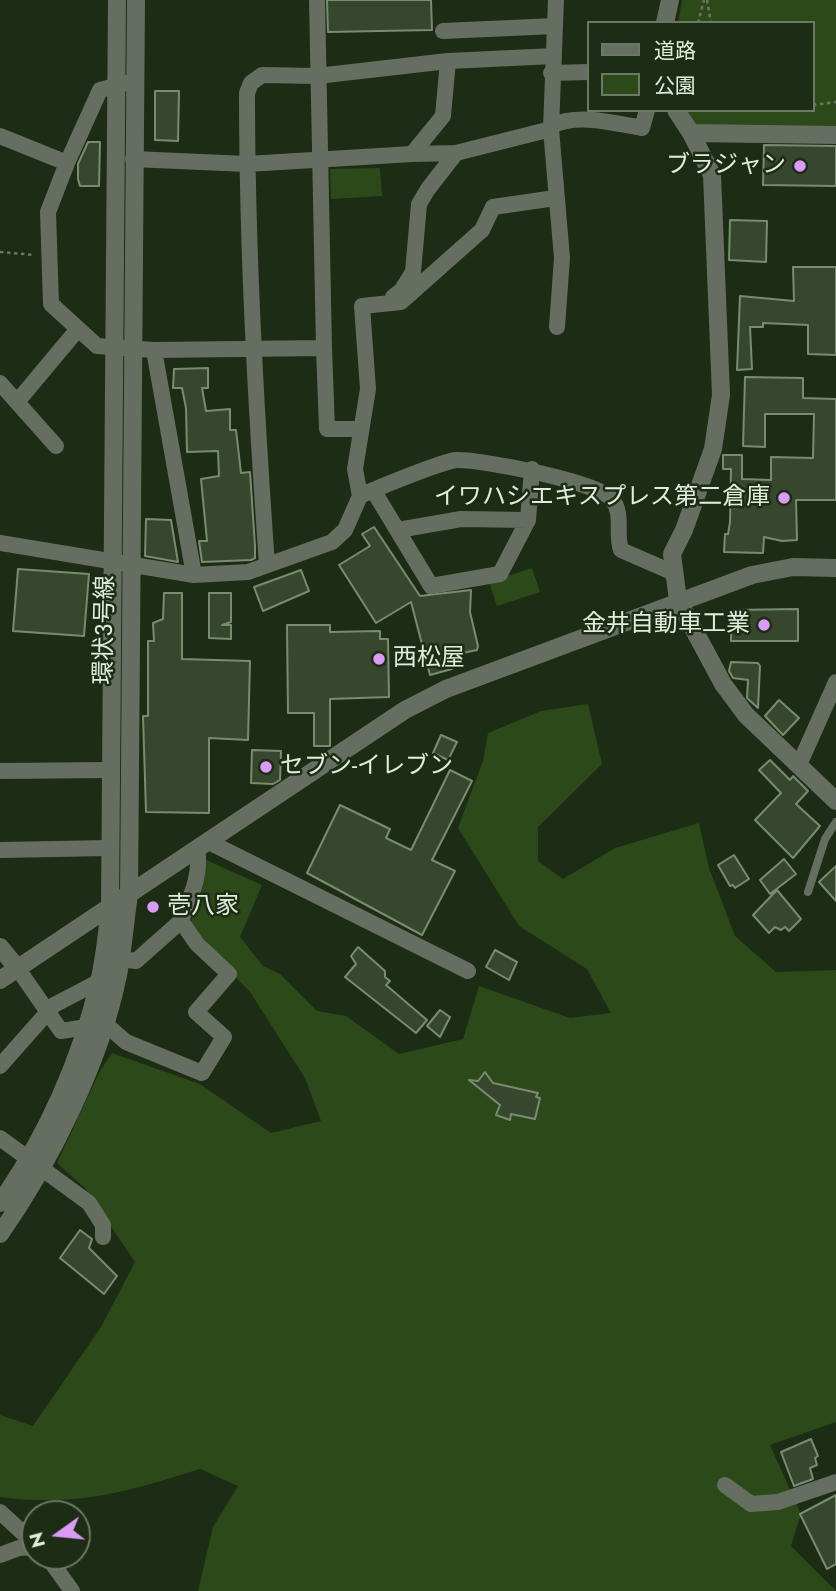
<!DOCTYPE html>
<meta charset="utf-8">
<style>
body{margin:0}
#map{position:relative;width:836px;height:1591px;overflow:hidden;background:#1d2c14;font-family:Jost,"Noto Sans JP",sans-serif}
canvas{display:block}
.legend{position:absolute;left:587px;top:21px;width:228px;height:91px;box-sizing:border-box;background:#1d2c14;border:2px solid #6b7964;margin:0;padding:9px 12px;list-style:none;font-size:21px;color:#e1ecdc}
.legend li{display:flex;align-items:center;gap:14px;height:35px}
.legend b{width:35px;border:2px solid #6b7964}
.north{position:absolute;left:21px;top:1500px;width:70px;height:70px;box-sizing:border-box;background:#1d2c14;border:2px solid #6b7964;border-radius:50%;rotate:255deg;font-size:19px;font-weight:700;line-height:28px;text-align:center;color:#e1ecdc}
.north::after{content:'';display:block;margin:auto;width:24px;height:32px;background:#da9af6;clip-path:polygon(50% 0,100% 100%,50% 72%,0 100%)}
</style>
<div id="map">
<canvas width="836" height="1591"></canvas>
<ul class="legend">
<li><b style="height:9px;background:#666e62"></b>道路</li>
<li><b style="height:19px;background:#2c4919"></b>公園</li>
</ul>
<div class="north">N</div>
</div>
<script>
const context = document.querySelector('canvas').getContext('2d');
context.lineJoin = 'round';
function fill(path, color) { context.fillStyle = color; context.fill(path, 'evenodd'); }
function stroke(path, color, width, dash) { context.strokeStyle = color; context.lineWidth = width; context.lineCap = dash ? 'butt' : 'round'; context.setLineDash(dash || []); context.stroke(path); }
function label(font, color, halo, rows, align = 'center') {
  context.font = font + ' Jost,"Noto Sans JP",sans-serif'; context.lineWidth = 5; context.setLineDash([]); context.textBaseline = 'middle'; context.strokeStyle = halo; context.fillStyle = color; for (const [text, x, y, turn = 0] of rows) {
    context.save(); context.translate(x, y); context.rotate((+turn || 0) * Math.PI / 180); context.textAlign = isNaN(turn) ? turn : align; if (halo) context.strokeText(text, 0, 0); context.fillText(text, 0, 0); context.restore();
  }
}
const green = new Path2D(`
 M682,0H836V127L696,125L687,110H813V23H678Z
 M380,168L382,196L331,199L330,169Z
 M532,568L540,592L497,606L489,582Z
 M588,704L602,764L538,827V861L563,879L615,848L699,823L709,868L735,936L776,972L836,970V1422L770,1445L801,1514L791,1546L836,1591H198L213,1527L238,1486L200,1469C126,1492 79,1507 0,1497V1415L33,1426L101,1327L135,1262L85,1188L57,1163L100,1071L112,1053L200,1084L271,1133L321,1121L305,1078L250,992L189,930L206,860L262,885L240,937L263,966L280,974L317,1011L346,1016L399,1054L463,1039L479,986L570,1018L611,1013L587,969L519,926L458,828L483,761L488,733L541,711Z`);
const building = new Path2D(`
 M327,0H431L432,30L328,32Z
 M155,91H179L178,141L155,140Z
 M88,142H100L99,186H80L78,179V164Z
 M764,145L836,146V186L763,185Z
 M730,220L767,221L766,262L729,260Z
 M793,267H836V355L808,354V325L763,323V327H750L752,369L737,370L740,296L794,301Z
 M208,368V388H202L206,411L230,409V430H236L241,473L250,472L255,546V558L251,560L202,562L199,541H207L201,479L219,476L218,451L187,452L186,408L182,388H173L174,369Z
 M745,377L803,378V398L836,399V500H796L797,540L782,541L764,537L763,553L724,552L725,534H728L730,522L731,469H723V455H742V479L771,480V457L813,458L814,414H765V447L743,446Z
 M146,519L171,520L178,562L145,556Z
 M374,527L420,596L471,590L470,612L478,646L477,650L449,656L452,669L430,675L411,602L376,623L339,565L370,546L362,534Z
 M18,569L89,574L84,636L13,631Z
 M301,570L309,591L263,611L254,587Z
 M164,593H182V659L250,661L248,740L209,738V813L146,812L143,716H148V641H154L153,623L163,619Z
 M209,593H231V622L222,625H231V639L209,638Z
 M798,609V641H731V610Z
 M287,625H330V632L380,631V639H388L389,697L330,699V746H314V713H288Z
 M731,662L758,663L760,666L758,708L747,698L748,680L733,678L729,671Z
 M779,700L799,718L783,735L765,716Z
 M441,735L457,742L448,760L433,753Z
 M252,750L281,751L280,780L273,784L251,783Z
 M770,760L790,780L793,776L808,791L796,804L820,826L793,858L755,820L781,793L759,770Z
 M450,770L472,781L432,860L455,871L422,935L307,873L340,805L390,829L386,838L411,850Z
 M734,855L749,879L735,888L733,885L730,886L718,865Z
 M784,859L796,874L770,894L760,880Z
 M836,866V901L819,882Z
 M777,890L801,919L789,931L785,927L781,930L775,927L769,933L753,915Z
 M358,947L385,971V977L390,981L386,985L427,1020L416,1033L345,977L356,964L351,956Z
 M495,950L517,962L509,980L486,967Z
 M440,1010L450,1017L440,1037L427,1026Z
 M485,1072L493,1083L538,1093L536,1097L540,1098L535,1119L511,1114L510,1120L496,1115L500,1105L469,1080L478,1081Z
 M80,1230L92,1239L89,1248L117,1276L104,1294L60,1258Z
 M811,1439L818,1456L815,1458L817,1465L810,1468L813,1479L794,1486L781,1452Z
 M836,1495V1564L827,1569L800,1514Z`);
const path = new Path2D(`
 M707,0L711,23
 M698,23L704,0
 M813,105L836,102
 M0,252L35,255`);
const service = new Path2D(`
 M808,892L825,839L836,822`);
const minor = new Path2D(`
 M556,0L551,129L562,258L557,327
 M443,31L555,26
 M551,73L589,72
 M551,126C578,113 613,123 642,128L647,110
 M0,136L67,163L100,90L126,83
 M412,154L456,153
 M133,159L247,164L412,154L443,116L448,61
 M67,163L48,212L51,304L97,346L154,350L324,348L317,0
 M393,297L401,291L413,272L419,204L428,189L456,153L551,129
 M324,348L327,429H360
 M154,350L194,575
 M0,383L56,446
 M17,402L78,329
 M373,490L431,586L500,574L528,520L532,469
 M360,496C377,488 441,462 456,460C481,459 598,482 612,499C624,515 615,532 621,550L674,573
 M398,530L461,519L528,520
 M0,543L194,575L248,572L332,542L345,530L360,496L355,469L368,389L362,306L401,302L482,230L493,207L555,198
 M267,565C256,408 247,251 247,93L251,83L262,75L317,76L448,61L554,56
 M799,765L836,682
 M0,771L110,770
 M209,842L468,971
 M0,850L110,848
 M181,921C190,898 202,874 197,850
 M18,969L61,1031L87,1027
 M103,1027L110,1028L126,1042L202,1073L224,1037L196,1012L229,974L197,944L181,921L136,961L120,959
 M0,1066L54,1005L100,981
 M0,1138L89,1203L103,1225V1237
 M725,1485L751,1504L778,1502L836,1482
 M0,1512L35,1544
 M0,1555L19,1548L35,1547
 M47,1556L72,1591`);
const tertiary = new Path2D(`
 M665,23L670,0
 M676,110L691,133L836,135
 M691,133L712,175L721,395L713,449L684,530L672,554L678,600L723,684L746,715L836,801
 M0,947L18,969
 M0,980L405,710L446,689L752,575L793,567L836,568
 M0,1203C46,1138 81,1060 99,982C105,958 107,932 110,907L117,0
 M0,1234C50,1163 101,1060 118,975C123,949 125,921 129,895L136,0`);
const markers = [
 [800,166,7,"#da9af6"],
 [784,498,7,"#da9af6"],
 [764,625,7,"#da9af6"],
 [379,659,7,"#da9af6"],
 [266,767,7,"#da9af6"],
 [153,907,7,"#da9af6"]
];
const poiNames = [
 ["ブラジャン",786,166],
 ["イワハシエキスプレス第二倉庫",770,498],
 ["金井自動車工業",750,625],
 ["西松屋",393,659,"left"],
 ["セブン-イレブン",280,767,"left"],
 ["壱八家",167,907,"left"]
];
const streetNames = [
 ["環状3号線",106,630,-89]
];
fill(green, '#2c4919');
fill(building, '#36472d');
stroke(building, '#798c6f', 2);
stroke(path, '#6a7763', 2.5, [3.5, 3.5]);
stroke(service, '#666e62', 8);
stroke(minor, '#666e62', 16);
stroke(tertiary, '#666e62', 18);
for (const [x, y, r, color] of markers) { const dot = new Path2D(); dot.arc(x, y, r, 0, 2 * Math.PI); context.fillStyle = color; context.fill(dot); stroke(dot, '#1d2c14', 2.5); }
label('24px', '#e1ecdc', '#1d2c14', poiNames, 'right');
label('24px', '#e1ecdc', '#1d2c14', streetNames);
</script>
